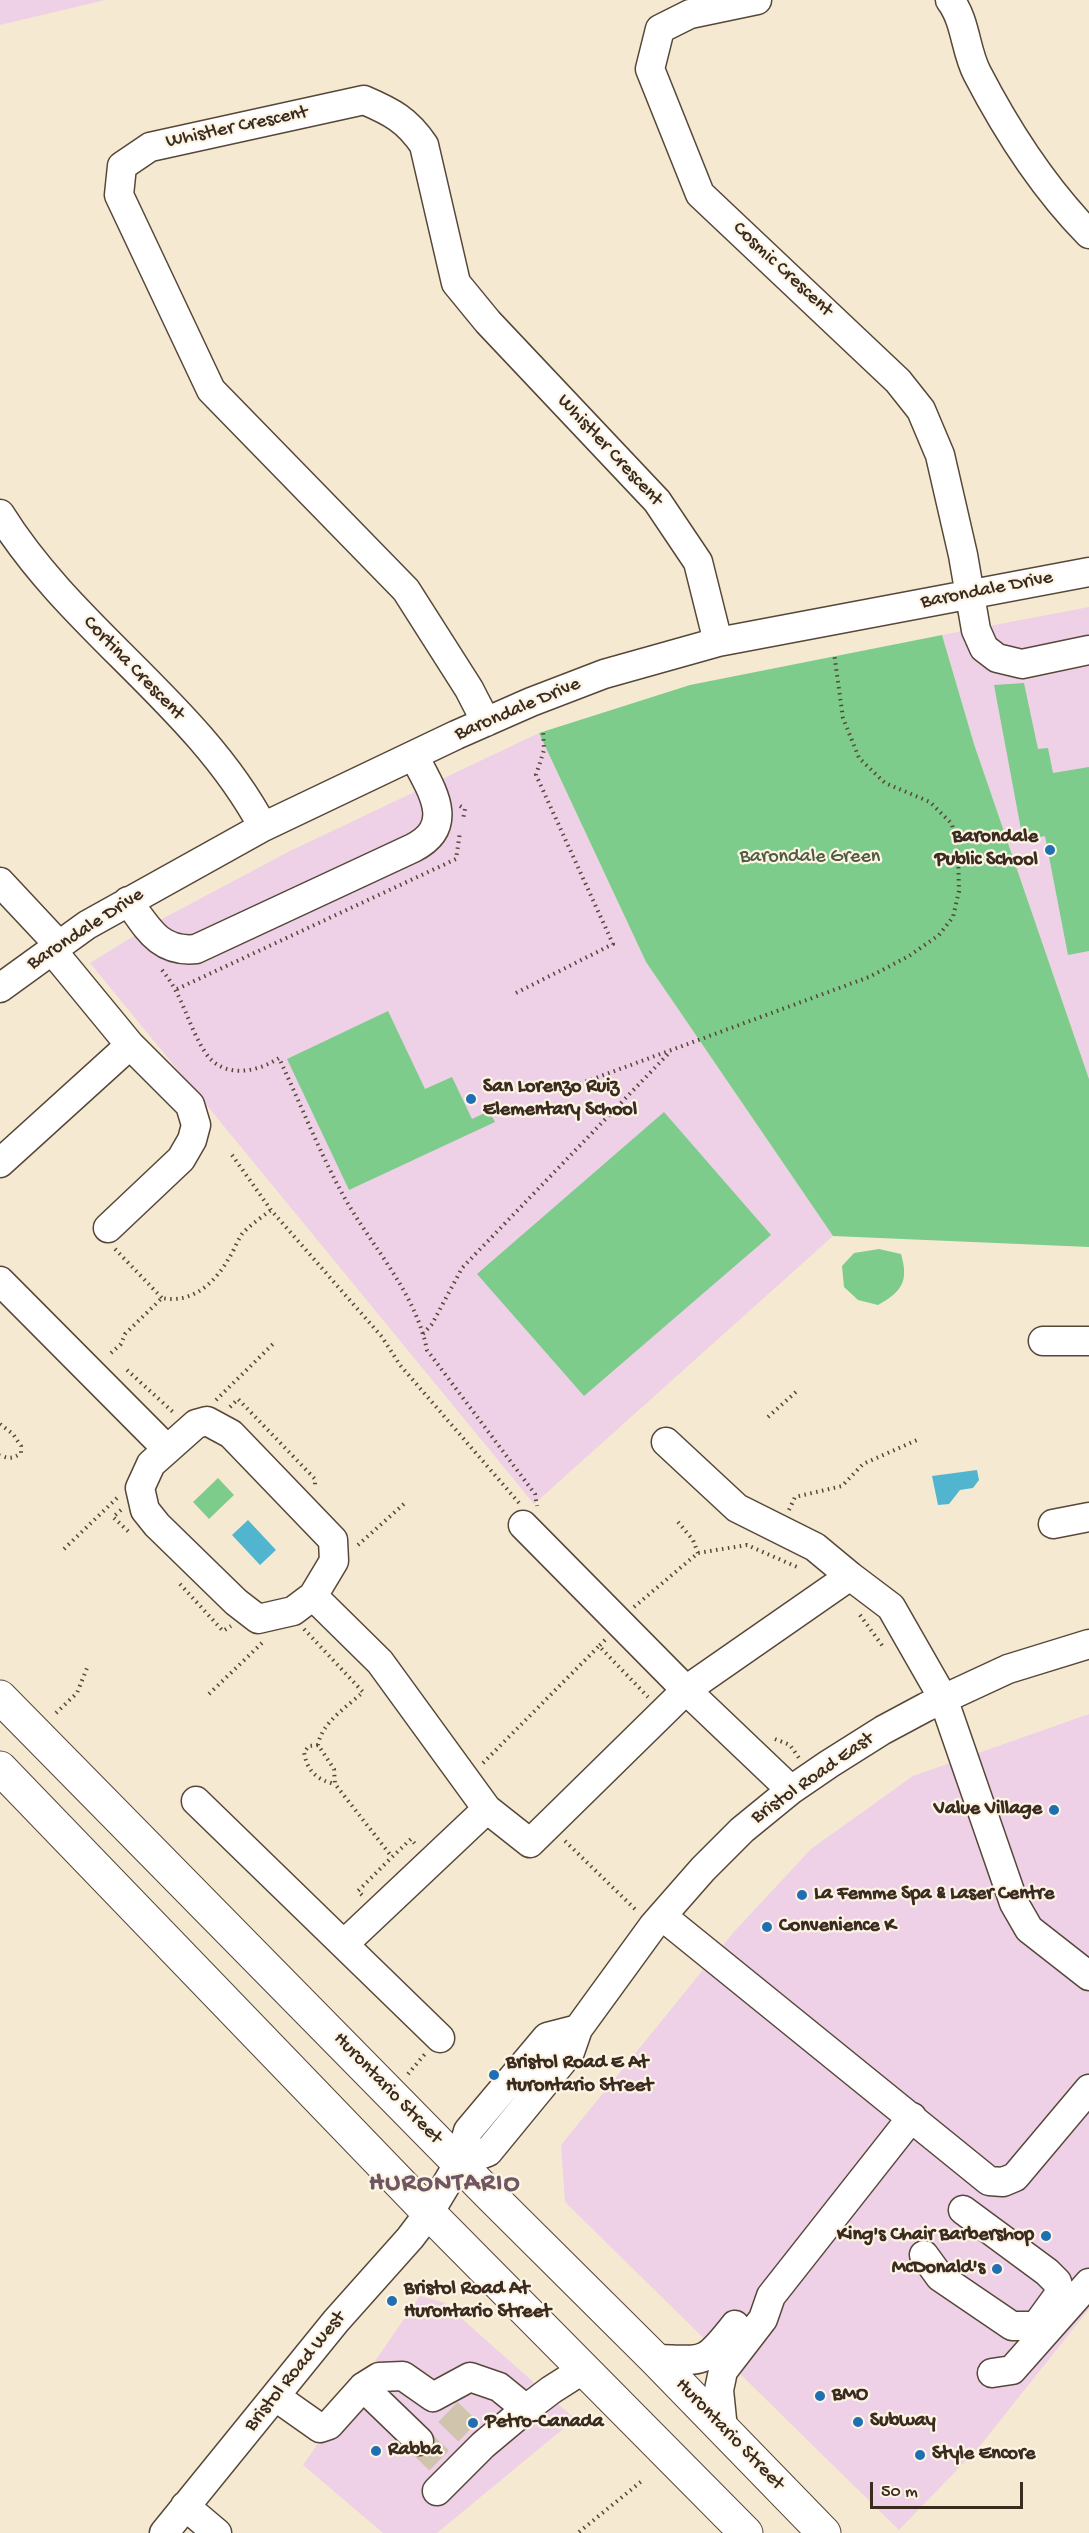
<!DOCTYPE html>
<style>
body{margin:0}
#map{position:relative;width:1089px;height:2533px;overflow:hidden;background:#f5ead1;font-family:"Gochi Hand",sans-serif}
canvas{display:block}
.scale{position:absolute;left:870px;top:2482px;width:153px;height:27px;box-sizing:border-box;border:3px solid #3b2a1e;border-top:0;padding-left:8px;font-size:18px;line-height:21px;white-space:nowrap;color:#3b2a1e;-webkit-text-stroke:4px #fcf5e5;paint-order:stroke}
</style>
<div id="map">
<canvas width="1089" height="2533"></canvas>
<div class="scale">50 m</div>
</div>
<script>
const context = document.querySelector('canvas').getContext('2d');
context.lineJoin = 'round';
function fill(path, color) { context.fillStyle = color; context.fill(path, 'evenodd'); }
function stroke(path, color, width, dash) { context.strokeStyle = color; context.lineWidth = width; context.lineCap = dash ? 'butt' : 'round'; context.setLineDash(dash || []); context.stroke(path); }
function label(font, color, halo, rows, align = 'center') {
  context.font = font + ' "Gochi Hand",sans-serif'; context.lineWidth = 4.5; context.setLineDash([]); context.textBaseline = 'middle'; context.strokeStyle = halo; context.fillStyle = color; for (const [text, x, y, turn = 0] of rows) {
    context.save(); context.translate(x, y); context.rotate((+turn || 0) * Math.PI / 180); context.textAlign = isNaN(turn) ? turn : align; if (halo) context.strokeText(text, 0, 0); context.fillText(text, 0, 0); context.restore();
  }
}
const built = new Path2D(`
 M0,0H105L0,25Z
 M1089,607V1079L974,744L942,635Z
 M539,733L646,962L833,1236L534,1504L90,963L160,920L290,851Z
 M1089,1714V2309L979,2447L899,2530L565,2202L561,2145L732,1934L811,1849L913,1776Z
 M420,2296L443,2302L575,2419L437,2533H383L303,2465Z`);
const green = new Path2D(`
 M942,635L974,744L1089,1079V1247L833,1236L646,962L539,733L690,685Z
 M1024,683L1038,749L1048,748L1053,773L1089,767V951L1068,955L1045,836L1023,840L994,685Z
 M388,1011L425,1089L452,1077L472,1119L489,1111L495,1122L349,1190L287,1059Z
 M664,1112L771,1235L584,1396L477,1274Z
 M879,1249L901,1254C909,1281 902,1292 878,1305L858,1300L844,1287L842,1266L854,1253Z
 M218,1478L234,1495L209,1519L193,1502Z`);
const water = new Path2D(`
 M977,1470L979,1480L973,1488L960,1490L949,1504L938,1505L932,1476Z
 M248,1520L276,1550L260,1565L232,1535Z`);
const minorTunnel = new Path2D(`
 M448,2412L477,2440
 M419,2441L448,2469`);
const path = new Path2D(`
 M460,806L465,809L463,819
 M162,970C184,997 188,1026 205,1052C222,1079 256,1073 279,1058C300,1103 319,1151 343,1195C371,1246 415,1291 427,1350L535,1494L537,1506
 M177,989L456,859L460,832
 M516,993L613,944L536,775L544,750L543,730
 M563,1090L869,977L909,956L939,935L953,917L959,891L958,853L952,824L930,802L885,783L859,758L843,718L834,653
 M232,1155L271,1210L382,1337L400,1365L519,1503
 M115,1249L162,1298
 M423,1334L432,1324L462,1268L670,1052
 M111,1353L121,1344L125,1334L162,1298C192,1304 215,1283 229,1258C234,1251 237,1241 242,1234C250,1225 262,1217 271,1210
 M127,1370L173,1412
 M216,1400L273,1344
 M230,1407L238,1399L315,1479V1487
 M768,1417L798,1390
 M0,1424L13,1434L21,1446V1453C13,1459 8,1459 0,1455
 M121,1510L113,1517L130,1533
 M789,1510L795,1497L842,1486L863,1464L917,1440
 M678,1522L693,1540L698,1553
 M358,1545L405,1503
 M64,1549L117,1498
 M180,1584L223,1631L231,1626
 M634,1607L698,1553L747,1545L797,1567
 M860,1615L884,1648
 M304,1629L363,1692C347,1707 322,1722 318,1745L334,1769L335,1784L392,1857L411,1839L416,1845
 M605,1640L599,1646L648,1697
 M209,1694L263,1642
 M56,1713L77,1693L87,1668
 M775,1739L790,1745L799,1758
 M318,1745L309,1746L304,1752C307,1771 317,1780 335,1784
 M483,1763L599,1646
 M565,1841L637,1911
 M362,1895L358,1891L392,1857
 M408,2074L425,2054
 M579,2532L643,2480`);
const minor = new Path2D(`
 M757,0L690,14L660,29L650,69L700,194L898,381L921,410L940,455L963,555L976,630L984,648L997,658L1022,664L1089,650
 M950,0C966,21 965,50 977,73C1007,131 1043,187 1089,234
 M0,514C72,630 198,705 263,827
 M486,722L469,689L406,590L211,390L119,195L122,166L150,147L364,100C392,112 407,120 424,145L456,283L488,322L657,501L698,562L718,642
 M0,882L58,944
 M128,901C147,927 159,953 196,949L413,848C458,825 430,788 414,756
 M51,949L130,1045L190,1105L196,1125L192,1140L181,1159L108,1228
 M0,988L87,925L263,827L456,735L531,702L604,674L718,642L1089,572
 M0,1163L130,1045
 M0,1281L167,1449
 M1043,1341H1089
 M207,1421L231,1434L333,1540L334,1561L313,1596L293,1611L258,1619L236,1602L157,1525L145,1510L140,1488L151,1464L196,1424Z
 M666,1442L737,1508L815,1547L850,1576
 M1053,1524L1089,1517
 M523,1525L686,1690L791,1790
 M313,1596L380,1662L487,1809L530,1843L686,1690L850,1576L891,1607L943,1698L1014,1903L1029,1929L1089,1976
 M196,1801L440,2038
 M662,1916L989,2181L1003,2182L1015,2177L1089,2089
 M344,1944L487,1809
 M459,2163L488,2152L570,2052L578,2029L653,1926L703,1869L742,1830L791,1790L829,1764L883,1730L926,1707L1008,1669L1089,1644
 M924,2255L940,2277L1012,2326H1036L1060,2293L1057,2282L1047,2272L963,2210
 M655,2359C705,2360 703,2366 735,2325
 M992,2373L1012,2370L1089,2283
 M363,2387L419,2441
 M276,2397L320,2428L329,2425L363,2387L379,2377L403,2376L433,2397L470,2377L499,2387L526,2409L551,2390L584,2369
 M723,2429L719,2390L723,2371L763,2319L771,2296L912,2117
 M437,2491L483,2445L526,2409
 M185,2506L217,2533
 M164,2533L336,2321L410,2238L429,2213L459,2163L468,2131L547,2037L578,2029`);
const major = new Path2D(`
 M0,1697L492,2197L655,2359L824,2533
 M0,1768L429,2213L746,2533`);
const markers = [
 [1050,850,6,"#1f6fb2"],
 [471,1099,6,"#1f6fb2"],
 [1054,1810,6,"#1f6fb2"],
 [802,1895,6,"#1f6fb2"],
 [767,1927,6,"#1f6fb2"],
 [494,2075,6,"#1f6fb2"],
 [1046,2236,6,"#1f6fb2"],
 [997,2269,6,"#1f6fb2"],
 [392,2301,6,"#1f6fb2"],
 [820,2396,6,"#1f6fb2"],
 [858,2422,6,"#1f6fb2"],
 [473,2423,6,"#1f6fb2"],
 [376,2451,6,"#1f6fb2"],
 [920,2455,6,"#1f6fb2"]
];
const streetNames = [
 ["Whistler Crescent",237,128,-12],
 ["Cosmic Crescent",782,270,43],
 ["Whistler Crescent",609,451,47],
 ["Barondale Drive",987,591,-11],
 ["Cortina Crescent",133,669,46],
 ["Barondale Drive",518,710,-23],
 ["Barondale Drive",86,930,-33],
 ["Bristol Road East",813,1779,-35],
 ["Hurontario Street",387,2089,46],
 ["Bristol Road West",296,2372,-51],
 ["Hurontario Street",729,2435,46]
];
const poiNames = [
 ["Barondale",1038,838,"right"],
 ["Public School",1038,861,"right"],
 ["San Lorenzo Ruiz",483,1088],
 ["Elementary School",483,1111],
 ["Value Village",1042,1810,"right"],
 ["La Femme Spa & Laser Centre",814,1895],
 ["Convenience K",779,1927],
 ["Bristol Road E At",506,2064],
 ["Hurontario Street",506,2087],
 ["King's Chair Barbershop",1034,2236,"right"],
 ["McDonald's",985,2269,"right"],
 ["Bristol Road At",404,2290],
 ["Hurontario Street",404,2313],
 ["BMO",832,2396],
 ["Subway",870,2422],
 ["Petro-Canada",485,2423],
 ["Rabba",388,2451],
 ["Style Encore",932,2455]
];
const parkNames = [
 ["Barondale Green",810,858]
];
const districtNames = [
 ["HURONTARIO",445,2185]
];
fill(built, '#eed0e7');
fill(green, '#7ecc8c');
fill(water, '#51b5d0');
stroke(minorTunnel, '#d0c4ad', 28, [28, 14]);
stroke(minor, '#574739', 31);
stroke(major, '#574739', 35);
stroke(path, '#574739', 4, [1.5, 4.5]);
stroke(minor, '#fff', 28);
stroke(major, '#fff', 33);
for (const [x, y, r, color] of markers) { const dot = new Path2D(); dot.arc(x, y, r, 0, 2 * Math.PI); context.fillStyle = color; context.fill(dot); stroke(dot, '#fcf5e5', 2); }
label('20px', '#3b2a1e', '#fcf5e5', streetNames);
label('bold 20px', '#3b2a1e', '#fcf5e5', poiNames, 'left');
label('20px', '#4f5b3f', '#fcf5e5', parkNames);
context.letterSpacing = '1.5px';
label('bold 26px', '#6f5662', '#fcf5e5', districtNames);
context.letterSpacing = '0px';
</script>
